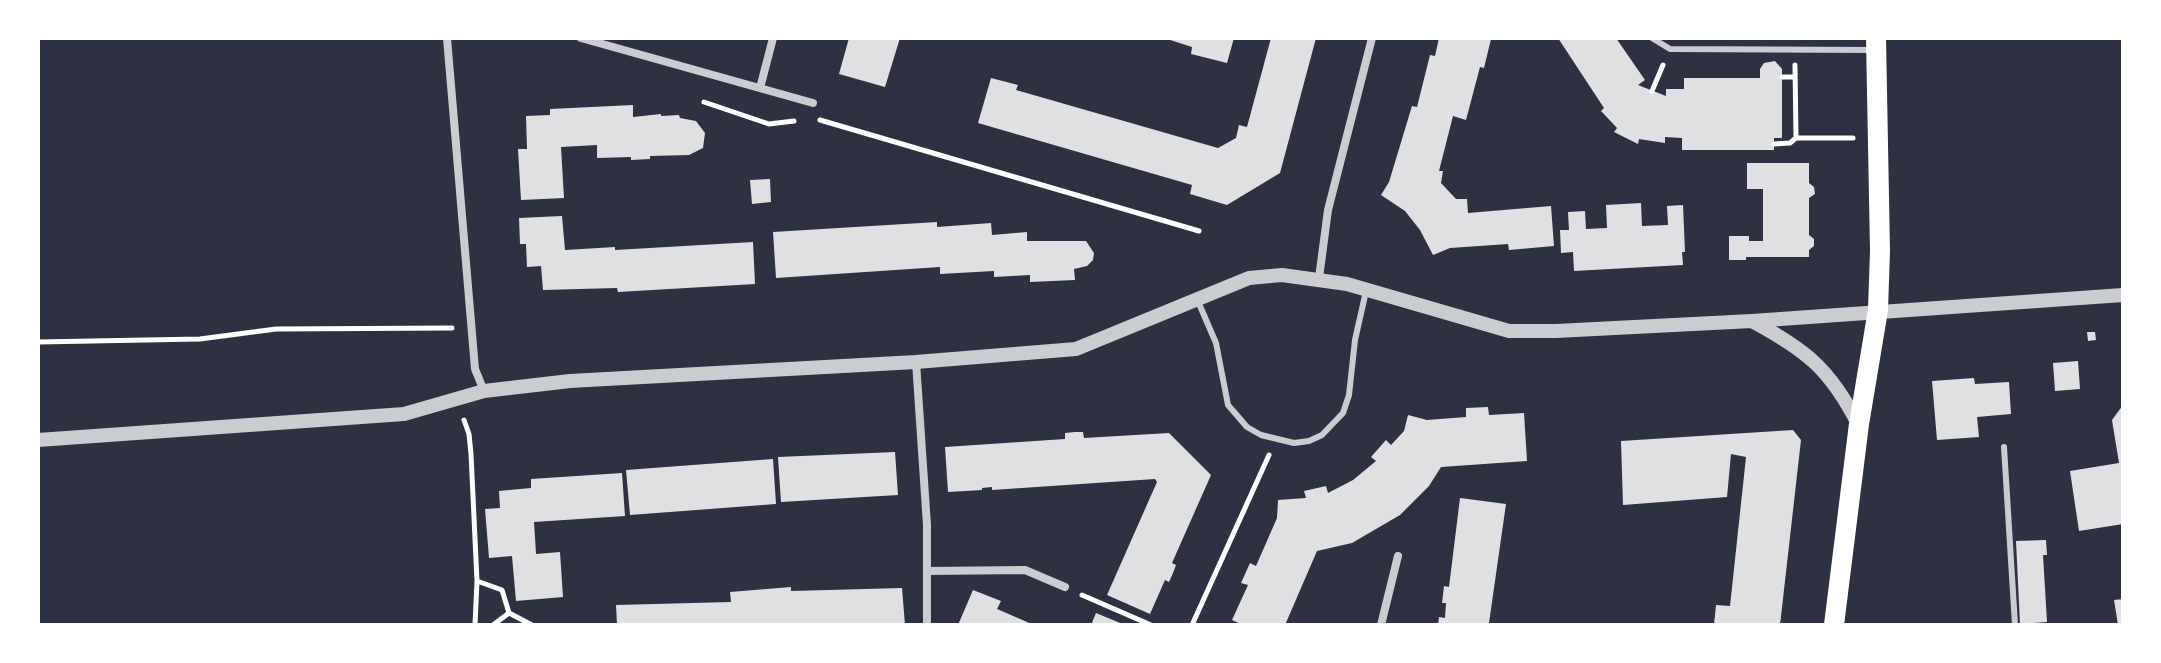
<!DOCTYPE html>
<style>
body{margin:0}
#map{position:relative;width:2161px;height:663px;overflow:hidden;background:#2d3142;font-family:Manrope,sans-serif}
canvas{display:block}
.frame{position:absolute;inset:0;border:40px solid #fff;pointer-events:none}
</style>
<div id="map">
<canvas width="2161" height="663"></canvas>
<div class="frame"></div>
</div>
<script>
const context = document.querySelector('canvas').getContext('2d');
context.lineJoin = 'round';
function fill(path, color) { context.fillStyle = color; context.fill(path, 'evenodd'); }
function stroke(path, color, width, dash) { context.strokeStyle = color; context.lineWidth = width; context.lineCap = dash ? 'butt' : 'round'; context.setLineDash(dash || []); context.stroke(path); }
const building = new Path2D(`
 M849,38H900L885,87L839,74Z
 M1164,38H1234L1227,63L1191,54L1192,47Z
 M1271,38H1316L1280,173L1227,205L1190,194L1192,185L978,123L991,78L1018,85L1016,90L1218,148L1236,138L1239,125L1247,127Z
 M1439,38L1491,39L1484,68L1480,67L1466,120L1453,116L1439,171H1443L1441,183L1456,199H1467L1468,213L1551,206L1554,246L1509,250L1508,244L1450,248L1433,255L1420,230L1405,211L1381,195L1389,182L1412,106L1417,107L1430,55L1435,56Z
 M1558,38H1616L1645,80L1638,85L1666,96V89H1684V78H1760V69L1764,63L1775,61L1782,69V138H1774V150H1682V138L1665,137V143L1639,139L1638,144L1614,132L1617,128L1601,111L1604,108Z
 M633,105V117L661,114V116L679,115L680,118L696,121L705,133L703,148L689,155L650,156V159L631,160V157L597,158V145L561,147L564,198L521,200L518,149H527L526,116L550,115V109Z
 M1747,163H1809V183L1814,187L1815,194L1809,198V235L1814,239V246L1809,250V257H1746V260H1729V236H1749V241H1763V189H1747Z
 M770,179L771,202L752,204L750,180Z
 M1641,203L1642,226L1668,225L1667,206L1683,205L1685,252H1682L1683,265L1574,271L1573,252L1561,253L1560,230H1569L1568,212L1585,211L1586,229L1607,228L1606,205Z
 M562,216L565,250L615,247V250L753,242L755,284L618,292L617,288L543,290L541,266L527,267L526,244H520L519,218Z
 M937,222V227L991,223L992,235L1027,232V241H1086L1094,253L1093,260L1087,266L1074,269L1075,280L1030,282V275L994,277V271L940,274V267L776,278L773,232Z
 M2087,332H2095L2096,340L2088,341Z
 M2078,361L2080,389L2055,391L2053,363Z
 M1974,378L1975,384L2009,382L2011,414L1977,417L1979,437L1937,440L1932,381Z
 M2123,405V524L2079,531L2070,471L2119,463L2112,420Z
 M1488,407L1489,415L1524,413L1527,461L1441,467L1429,486L1400,515L1352,543L1317,551L1285,625H1243L1232,620L1248,585L1241,583L1250,563L1256,566L1277,518L1278,500L1306,498L1304,491L1326,486L1328,493L1353,480L1376,461L1371,457L1386,440L1391,445L1404,431L1408,415L1427,420L1466,417V408Z
 M1793,430L1801,440L1780,625H1714L1716,605L1730,606L1746,457L1731,454L1727,497L1623,505L1621,441Z
 M1075,432H1083L1084,438L1169,433L1211,475L1172,563L1176,565L1173,573L1169,582L1165,580L1150,614L1107,595L1157,482L1155,479L992,490V487L982,488V490L948,492L945,447L1065,439V433Z
 M895,452L898,495L781,502L778,457Z
 M773,459L776,504L630,515L626,470Z
 M622,473L625,516L534,522L536,554L560,552L563,597L516,601L512,556L489,558L485,509L500,508L499,491L531,488V479Z
 M1460,498L1506,504L1489,623L1486,625H1438L1439,617L1445,618L1446,603H1442L1443,595L1444,586L1449,587Z
 M2046,540L2047,555H2043L2047,622L2020,624L2016,541Z
 M791,587V591L902,588L905,625H617L616,605L731,602L730,592Z
 M973,590L1001,601L997,609L1034,625H958Z
 M2123,599V625H2118L2114,600Z
 M1096,613L1125,625H1091Z`);
const path = new Path2D(`
 M1795,65L1796,138H1853
 M1782,77H1795
 M1652,91L1663,65
 M704,102L769,124L794,121
 M820,120L1199,231
 M1774,144L1790,143L1796,138
 M38,342L200,339L276,329L452,328
 M464,420L469,434L471,454L477,581L475,625
 M477,581L502,590L509,613L493,625
 M1082,595L1151,625
 M509,613L532,625
 M1192,625L1269,455`);
const service = new Path2D(`
 M1652,38L1670,49L1873,50
 M1197,299L1216,343L1228,405L1247,427L1261,435L1294,443L1309,441L1322,435L1343,413L1349,395L1355,340L1366,291
 M2004,447L2015,625`);
const minor = new Path2D(`
 M447,38L475,369L484,391
 M581,38L813,103
 M760,88L773,38
 M1319,278L1328,210L1372,38
 M916,362L927,525V625
 M927,571L1025,570L1065,587
 M1381,625L1398,556`);
const tertiary = new Path2D(`
 M1752,321C1806,350 1830,369 1858,424
 M38,440L404,414L484,391L570,381L916,362L1076,349L1249,278L1282,275L1347,284L1509,331H1556L1752,321L2123,295`);
const primary = new Path2D(`
 M1834,625L1859,424L1878,310L1880,251L1876,38`);
fill(building, '#e0e0e3');
stroke(path, '#fff', 5);
stroke(service, '#caccd0', 6);
stroke(minor, '#caccd0', 8);
stroke(tertiary, '#caccd0', 14);
stroke(primary, '#fff', 20);
</script>
